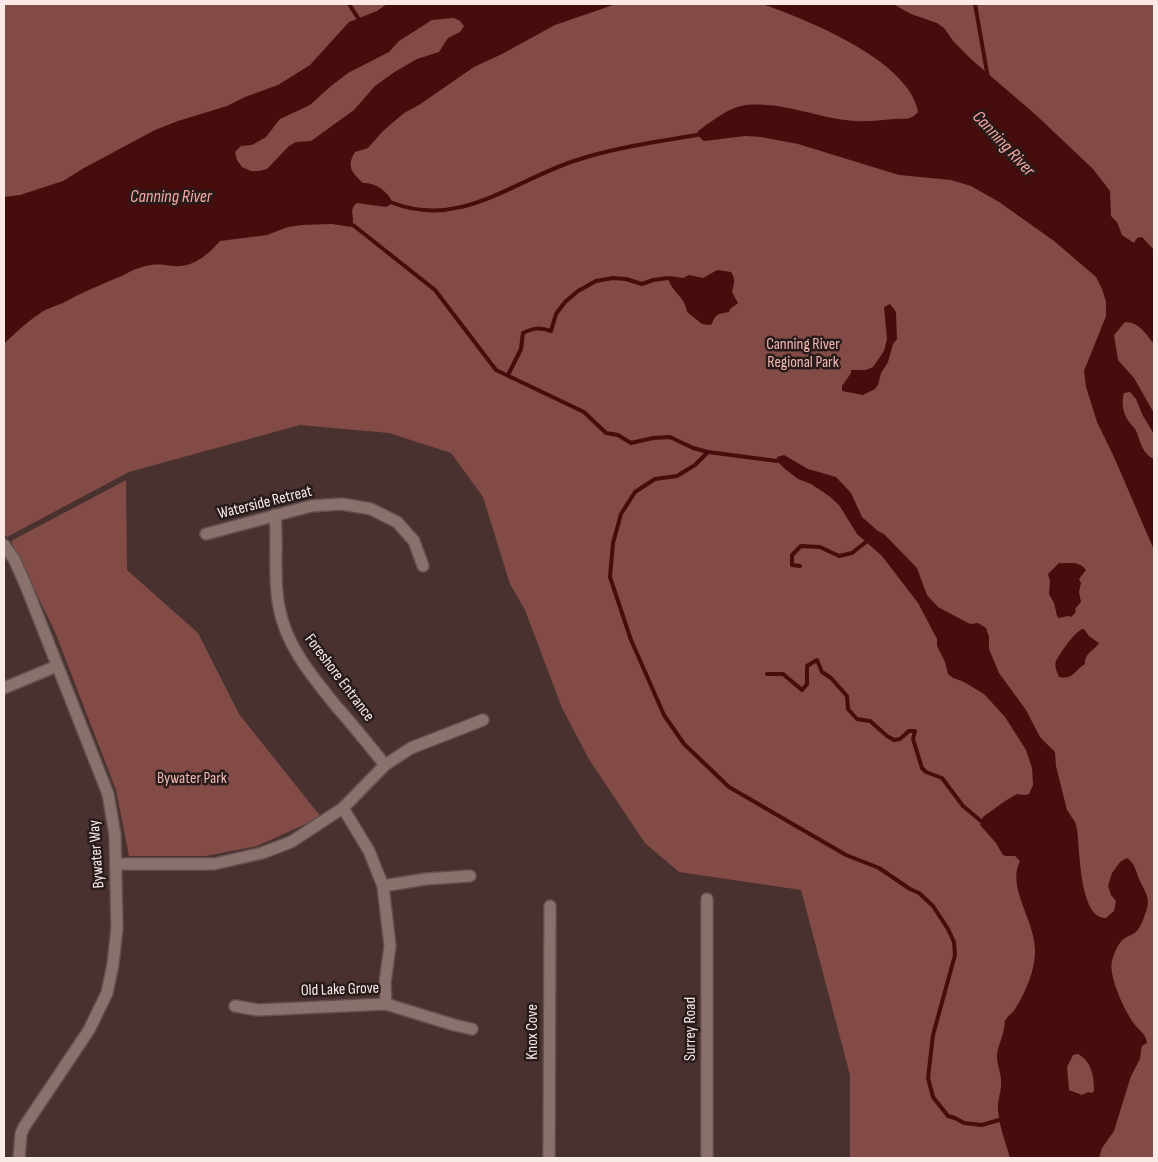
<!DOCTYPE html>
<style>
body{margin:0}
#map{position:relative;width:1158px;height:1162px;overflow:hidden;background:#48312f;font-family:"Sofia Sans Condensed",sans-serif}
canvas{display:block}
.frame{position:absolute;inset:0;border:5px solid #f9eae8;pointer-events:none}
</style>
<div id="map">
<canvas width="1158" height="1162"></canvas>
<div class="frame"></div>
</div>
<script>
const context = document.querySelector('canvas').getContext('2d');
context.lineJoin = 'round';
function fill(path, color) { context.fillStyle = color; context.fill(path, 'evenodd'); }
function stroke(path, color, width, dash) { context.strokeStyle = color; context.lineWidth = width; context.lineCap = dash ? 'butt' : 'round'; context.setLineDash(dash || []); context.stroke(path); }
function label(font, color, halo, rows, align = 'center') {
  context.font = font + ' "Sofia Sans Condensed",sans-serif'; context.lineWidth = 5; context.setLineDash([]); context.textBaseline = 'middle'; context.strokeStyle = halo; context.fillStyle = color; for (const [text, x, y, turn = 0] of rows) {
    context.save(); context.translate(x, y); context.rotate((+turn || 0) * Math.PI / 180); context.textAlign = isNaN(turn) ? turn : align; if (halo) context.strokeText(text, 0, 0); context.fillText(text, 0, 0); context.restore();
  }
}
const green = new Path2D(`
 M4,4H1154V1158H850V1075L801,890L679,872L645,843L590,761L562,708L525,610L510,584L483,497L451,453L389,433L300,425L129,472L7,537L4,535Z
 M126,480L127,570L198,633L239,714L321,817L257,846L206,856H129L116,790L55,632L11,541Z`);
const water = new Path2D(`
 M387,4H616L555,25L502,54L474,67L419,105L404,113L383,131L368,148L355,152C346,167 352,172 363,183C377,183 387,191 393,203L386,207L357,203C347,210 357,218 351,227L332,224L302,225L288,227L267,235L220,241C209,254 193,268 174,266C158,264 153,263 136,269C130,271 125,275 119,277C100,285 81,293 63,303C56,306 48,308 42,312C28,321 15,333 4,344V197L20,195L63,181L84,168L155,130L178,121L227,106L245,97L278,85L310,65L349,22L377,11ZM454,18L460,21L464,26L460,32L448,38L439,52L417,59L396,71L375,86L354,110L311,141L296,142L289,146L267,169L259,171H251L242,167L237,160L235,152L241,146L252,145L266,137L280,119L310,105L331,86L348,73L389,52L399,41L432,20Z
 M762,4H893L911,14L937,23L944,28L954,42L972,60L1036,115L1093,169L1110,191L1111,216L1117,222L1122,235L1134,243L1137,238L1142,237L1154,250V344C1146,334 1139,322 1125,322L1114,335L1118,360L1134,378L1154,413V434L1143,416L1136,399L1130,392L1124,393C1121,403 1123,415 1130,423C1133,427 1136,429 1137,433C1141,444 1143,454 1154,459V550L1114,457L1097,422L1086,387L1084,371L1106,316V302L1102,289L1096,277L1054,241L999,202L971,186L951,180L899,175L798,144L761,137L745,136L704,141L697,135L698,131C711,122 725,110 741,106C777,99 819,119 855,121C868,122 881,120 894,119C905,118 910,121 918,112C910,61 806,19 762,4Z
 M717,270L731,272C736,280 734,283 732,292L738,303L730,309L729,312L719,314L715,317L711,325L702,324L687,312C685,296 672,293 668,278L670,276L683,278L689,275L703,278Z
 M890,304L896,312L897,339L893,344L888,362L881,373L878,385L875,389L863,395L842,391V386L851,373V370H866L873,367L884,351L887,339L884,307Z
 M784,455L808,469L836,477L851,493L862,517L878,531L884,534L917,568L927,595L938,607L970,624L978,623L986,628L989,637V649L999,673L1026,710L1040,737L1055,752L1056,766L1067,810L1075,822L1077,829C1080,849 1079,919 1106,918L1114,911L1116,901L1111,895L1108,886L1112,873L1120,862L1127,858C1135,863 1136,872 1140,881C1149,899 1151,900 1143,920C1141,925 1139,929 1135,933C1132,935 1128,936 1125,938C1118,943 1114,953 1112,961C1108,976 1125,1012 1135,1025C1140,1031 1146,1034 1147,1043L1142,1046L1141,1050L1140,1059L1131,1076L1114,1131L1102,1148L1099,1158H1010C1006,1143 999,1126 998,1110C997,1102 1001,1093 1001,1084C1002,1074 996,1063 997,1054C998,1045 1003,1037 1004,1028C1005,1026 1004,1023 1005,1021C1007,1016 1013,1013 1015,1009C1025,993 1035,971 1035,952C1036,921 1006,888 1020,861L1015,856H1006L1003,855L996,843L980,825L983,817L1005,801L1017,794L1025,795L1029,794L1033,785L1032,768L1026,750L1005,717L984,694L962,681L953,678L948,674L945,662L937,646V639L918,603L882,556L857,534L839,505L829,496L811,484L798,479L785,469L777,461V457ZM1078,1054C1092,1062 1094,1076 1094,1091L1092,1093L1088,1092L1082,1095L1069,1090L1067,1067L1073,1055Z
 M1059,563C1070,564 1078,560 1086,570L1079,579L1081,583L1079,592L1081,602L1075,609L1076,612L1071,617L1068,616L1059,618L1057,616L1054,603L1049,594L1050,581L1048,574Z
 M1082,629H1084L1089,636L1099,643C1094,651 1085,652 1085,664C1075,670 1073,680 1059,677C1057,672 1054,666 1056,661C1060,653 1074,633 1082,629Z`);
const stream = new Path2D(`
 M349,4L358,18
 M975,4L988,78
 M393,203C460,229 513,181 574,161C613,148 656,142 697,135
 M353,225L435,290L496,370L584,412L606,433L618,435L631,443L653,438L670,437L693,448L708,452L777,461
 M508,375L521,349L523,333C533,328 540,327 551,331L556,314L565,302L578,291L596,281L613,278L626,279L642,284L653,280L668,278
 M708,452L695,465L677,476L655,479L635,492L621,514L613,543L610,577L631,640L664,715L684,744L729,787L846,855L879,868L910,889L919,893L933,906L948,929L954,942L955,955L933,1035L928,1078L933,1097L948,1116L955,1118L964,1123L982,1125L999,1120
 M800,566L792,565V555L801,546L820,547L839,556L852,553L866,542
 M767,674H783L802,690L807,684V666L817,660L822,672L831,678L847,696L848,709L857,719L870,721L887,736L894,740L900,739L909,731H915L913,739L922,768L926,772L942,778L963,806L981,821`);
const minor = new Path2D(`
 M275,515C278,546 273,577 279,607C286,646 312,676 336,706C353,725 369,745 385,765
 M206,534L311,506L342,504L371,509L397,522L414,541L423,566
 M4,545L14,559L26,586L108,794L115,835L117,928L113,964L107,993L89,1030L24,1127L21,1134L19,1158
 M4,688L57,666
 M343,808L369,851L383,886L390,946L385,983L386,1004
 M116,864H214L262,853L291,842L343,808L385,765L411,748L483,720
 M383,886L426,879L470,876
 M707,899V1158
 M235,1006L258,1010L386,1004L454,1025L472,1029
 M549,1158L550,906`);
const parkNames = [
 ["Canning River",803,345],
 ["Regional Park",803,363],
 ["Bywater Park",192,779]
];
const streetNames = [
 ["Waterside Retreat",265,503,-14],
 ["Foreshore Entrance",339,678,53],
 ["Bywater Way",97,854,-94],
 ["Old Lake Grove",340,990,-2],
 ["Surrey Road",691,1029,-90],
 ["Knox Cove",533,1032,-90]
];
const waterNames = [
 ["Canning River",1003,144,47],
 ["Canning River",171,197]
];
fill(green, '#834b46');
fill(water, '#460d0d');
stroke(stream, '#460d0d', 4);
stroke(minor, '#624f4d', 14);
stroke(minor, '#8b716e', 11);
label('16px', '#f3b7b1', '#271c1b', parkNames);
label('16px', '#f9eae8', '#271c1b', streetNames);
label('italic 18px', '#f7a9a1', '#271c1b', waterNames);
</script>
